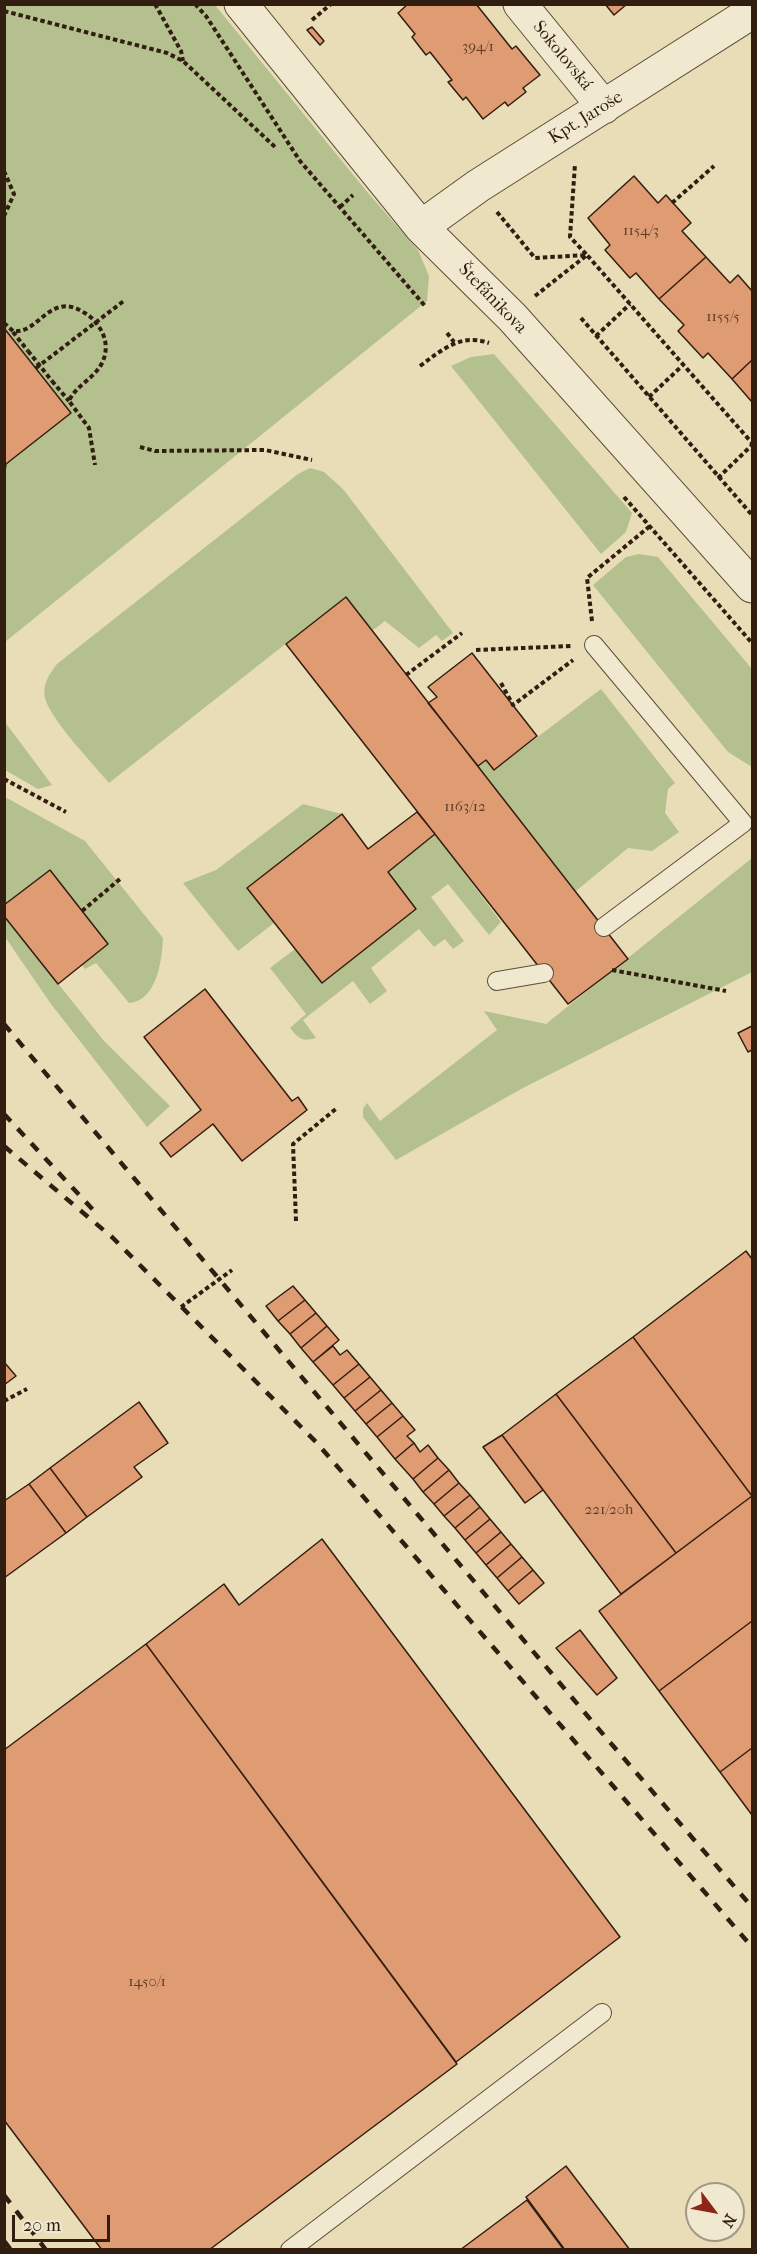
<!DOCTYPE html>
<meta charset="utf-8">
<style>
body{margin:0}
#map{position:relative;width:757px;height:2254px;overflow:hidden;background:#e8ddb7;font-family:"IM FELL French Canon",serif}
canvas{display:block}
.frame{position:absolute;inset:0;border:6px solid #321d11;pointer-events:none}
.north{position:absolute;left:685px;top:2182px;width:60px;height:60px;box-sizing:border-box;background:#f0e9d0;border:2px solid #a49784;border-radius:50%;rotate:122deg;font-size:16px;font-weight:700;line-height:24px;text-align:center;color:#321d11}
.north::after{content:'';display:block;margin:auto;width:21px;height:27px;background:#8f2418;clip-path:polygon(50% 0,100% 100%,50% 72%,0 100%)}
.scale{position:absolute;left:12px;top:2215px;width:98px;height:27px;box-sizing:border-box;border:3px solid #321d11;border-top:0;padding-left:8px;font-size:18px;line-height:21px;white-space:nowrap;color:#321d11;-webkit-text-stroke:4px #f0e9d0;paint-order:stroke}
</style>
<div id="map">
<canvas width="757" height="2254"></canvas>
<div class="frame"></div>
<div class="north">N</div>
<div class="scale">20 m</div>
</div>
<script>
const context = document.querySelector('canvas').getContext('2d');
context.lineJoin = 'round';
function fill(path, color) { context.fillStyle = color; context.fill(path, 'evenodd'); }
function stroke(path, color, width, dash) { context.strokeStyle = color; context.lineWidth = width; context.lineCap = dash ? 'butt' : 'round'; context.setLineDash(dash || []); context.stroke(path); }
function label(font, color, halo, rows, align = 'center') {
  context.font = font + ' "IM FELL French Canon",serif'; context.lineWidth = 4.5; context.setLineDash([]); context.textBaseline = 'middle'; context.strokeStyle = halo; context.fillStyle = color; for (const [text, x, y, turn = 0] of rows) {
    context.save(); context.translate(x, y); context.rotate((+turn || 0) * Math.PI / 180); context.textAlign = isNaN(turn) ? turn : align; if (halo) context.strokeText(text, 0, 0); context.fillText(text, 0, 0); context.restore();
  }
}
const green = new Path2D(`
 M5,5H215L368,193L418,250L429,276L427,301L5,642Z
 M494,354L632,513L626,532L601,554L451,366L471,357Z
 M310,468L324,472L343,489L453,633L442,641L436,635L419,648L385,621L372,631L345,597L109,783C94,765 50,719 45,698C42,685 49,674 57,664L298,474Z
 M639,554L658,557L752,669V767L728,752L593,585L626,557Z
 M601,689L675,783L668,789L665,813L679,832L652,851L628,848L576,891L478,766L486,760L494,770Z
 M5,722L52,785L38,789L5,770Z
 M5,797L85,841L163,938C162,960 157,1001 129,1003L96,963L85,969L82,965L108,944L5,905Z
 M303,804L342,814L248,888L274,923L238,951L183,883L216,870Z
 M435,834L501,922L489,935L448,884L431,897L464,941L453,949L445,939L434,947L419,929L371,968L387,991L370,1004L353,981L303,1020L316,1038C302,1042 299,1039 290,1028L306,1014L270,968L295,949L322,983L388,872Z
 M752,858V972L521,1089L396,1160L363,1117V1109L367,1103L380,1121L497,1030L484,1011L546,1024Z
 M4,916L104,1041L170,1106L147,1127L51,1004L5,937Z`);
const building = new Path2D(`
 M408,4H476L512,49L516,46L540,75L523,88L526,92L508,106L505,102L483,119L466,97L463,100L448,82L452,80L430,52L426,55L412,37L415,34L398,13Z
 M605,4H627L614,15Z
 M312,27L324,41L320,45L307,30Z
 M634,176L658,203L666,195L691,223L682,231L706,257L659,299L636,273L630,278L605,250L610,245L588,218Z
 M706,257L730,283L738,275L752,291V360L732,379L708,353L703,358L678,331L684,325L659,299Z
 M4,328L71,413L6,464L5,471Z
 M752,360V402L732,379Z
 M346,597L628,959L568,1004L286,644Z
 M472,653L537,736L494,770L486,760L478,766L428,703L437,697L428,687Z
 M417,812L435,834L388,872L416,909L322,983L247,888L342,814L368,849Z
 M50,870L108,944L58,984L4,916V905Z
 M205,989L292,1101L298,1097L307,1110L242,1161L213,1124L171,1157L160,1143L201,1110L144,1037Z
 M752,1026V1050L748,1052L738,1033Z
 M746,1251L752,1259V1496L633,1337Z
 M293,1286L305,1300L278,1321L266,1306Z
 M305,1300L316,1313L290,1334L278,1321Z
 M316,1313L327,1326L301,1348L290,1334Z
 M327,1326L339,1340L313,1362L301,1348Z
 M633,1337L752,1496L676,1553L556,1394Z
 M333,1346L340,1355L347,1350L359,1364L333,1385L313,1362Z
 M4,1362L16,1376L4,1385Z
 M359,1364L370,1377L344,1398L333,1385Z
 M370,1377L381,1390L355,1411L344,1398Z
 M381,1390L392,1403L366,1424L355,1411Z
 M556,1394L676,1553L621,1594L502,1435Z
 M139,1402L168,1443L134,1467L142,1477L87,1517L50,1468Z
 M392,1403L403,1416L377,1437L366,1424Z
 M403,1416L415,1430L407,1436L414,1443L395,1459L377,1437Z
 M502,1435L543,1490L525,1503L483,1447Z
 M414,1443L420,1452L428,1445L438,1458L413,1479L395,1459Z
 M438,1458L449,1470L423,1492L413,1479Z
 M50,1468L87,1517L66,1533L29,1484Z
 M449,1470L459,1483L434,1504L423,1492Z
 M459,1483L470,1495L444,1516L434,1504Z
 M29,1484L66,1533L4,1578V1501Z
 M470,1495L480,1507L455,1528L444,1516Z
 M752,1496V1621L659,1691L599,1611Z
 M480,1507L490,1519L465,1540L455,1528Z
 M490,1519L501,1532L476,1553L465,1540Z
 M501,1532L511,1544L486,1565L476,1553Z
 M322,1539L620,1937L456,2062L146,1644L224,1584L239,1605Z
 M511,1544L522,1557L497,1578L486,1565Z
 M522,1557L533,1570L508,1591L497,1578Z
 M533,1570L544,1583L519,1604L508,1591Z
 M752,1621V1748L720,1772L659,1691Z
 M580,1630L617,1678L597,1695L556,1648Z
 M146,1644L457,2064L209,2250H102L4,2120V1750Z
 M752,1748V1815L720,1772Z
 M566,2166L630,2250H565L526,2197Z
 M527,2200L564,2250H460Z`);
const path = new Path2D(`
 M155,4L181,51L183,61
 M195,4L206,16L300,161L425,306
 M4,11L167,53L183,61L275,147
 M312,20L331,4
 M4,171L14,194L4,216
 M672,203L714,166
 M340,207L353,195
 M497,212L535,258L587,255L752,443
 M535,296L587,255L570,237L575,164
 M581,318L752,515
 M4,323L13,331C38,335 50,291 83,312C91,316 98,324 102,332C107,342 107,353 102,363C94,379 76,385 69,401L89,428L95,465
 M13,332L28,351
 M447,333L454,342
 M596,336L630,304
 M420,366C442,350 460,333 489,343
 M36,368L125,300
 M52,381L69,401
 M649,397L683,365
 M140,447L155,451L265,450L312,460
 M718,478L752,445
 M624,497L752,643
 M592,621L587,578L650,526
 M476,650L571,646
 M406,675L462,633
 M501,683L513,705L573,660
 M4,779L66,812
 M82,911L120,879
 M612,970L726,991
 M296,1221L293,1144L337,1108
 M181,1307L232,1270
 M4,1401L27,1389`);
const lane = new Path2D(`
 M594,645L743,823L604,927
 M497,981L544,973
 M290,2250L602,2013`);
const street = new Path2D(`
 M241,4L421,227L513,318L752,586
 M520,4L604,107
 M421,227L478,186L752,12`);
const rail = new Path2D(`
 M4,1024L596,1726L752,1907
 M4,1114L96,1213
 M4,1146L113,1238L317,1443L752,1947
 M4,2195L46,2250
 M4,2241L11,2250`);
const pathBridge = new Path2D(`
 M28,351L52,381`);
const numberNames = [
 ["394/1",478,47],
 ["1154/3",641,231],
 ["1155/5",723,317],
 ["1163/12",465,807],
 ["221/20h",609,1510],
 ["1450/1",147,1982]
];
const streetNames = [
 ["Sokolovská",562,56,51],
 ["Kpt. Jaroše",586,118,-32],
 ["Štefánikova",492,299,46]
];
fill(green, '#b4c18f');
fill(building, '#df9c72');
stroke(building, '#321d11', 1.5);
stroke(lane, '#604d3a', 20);
stroke(street, '#604d3a', 35);
stroke(path, '#321d11', 4, [4.5, 3]);
stroke(lane, '#f0e9d0', 18);
stroke(street, '#f0e9d0', 33);
stroke(rail, '#321d11', 4.5, [10, 10]);
stroke(pathBridge, '#321d11', 4, [4.5, 3]);
label('15px', '#5d3d29', null, numberNames);
label('18px', '#321d11', '#f0e9d0', streetNames);
</script>
